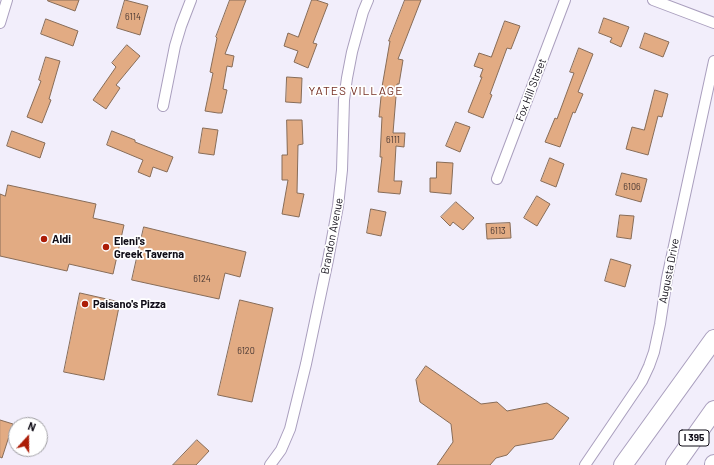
<!DOCTYPE html>
<style>
body{margin:0}
#map{position:relative;width:714px;height:465px;overflow:hidden;background:#f2eefb;font-family:Barlow,sans-serif}
canvas{display:block}
.north{position:absolute;left:8px;top:417px;width:40px;height:40px;box-sizing:border-box;background:#fff;border:1px solid #9f9ea2;border-radius:50%;rotate:21deg;font-size:11px;font-weight:700;line-height:16px;text-align:center;color:#0f0c16}
.north::after{content:'';display:block;margin:auto;width:14px;height:18px;background:#ac1d07;clip-path:polygon(50% 0,100% 100%,50% 72%,0 100%)}
</style>
<div id="map">
<canvas width="714" height="465"></canvas>
<div class="north">N</div>
</div>
<script>
const context = document.querySelector('canvas').getContext('2d');
context.lineJoin = 'round';
function fill(path, color) { context.fillStyle = color; context.fill(path, 'evenodd'); }
function stroke(path, color, width, dash) { context.strokeStyle = color; context.lineWidth = width; context.lineCap = dash ? 'butt' : 'round'; context.setLineDash(dash || []); context.stroke(path); }
function label(font, color, halo, rows, align = 'center') {
  context.font = font + ' Barlow,sans-serif'; context.lineWidth = 3.5; context.setLineDash([]); context.textBaseline = 'middle'; context.strokeStyle = halo; context.fillStyle = color; for (const [text, x, y, turn = 0] of rows) {
    context.save(); context.translate(x, y); context.rotate((+turn || 0) * Math.PI / 180); context.textAlign = isNaN(turn) ? turn : align; if (halo) context.strokeText(text, 0, 0); context.fillText(text, 0, 0); context.restore();
  }
}
const building = new Path2D(`
 M48,0H79L75,11L48,1Z
 M125,0L148,6L140,35L117,28Z
 M230,0H246L225,54L234,56L232,67L227,66L223,89L227,90L222,113H218L205,111L213,73L210,72L217,38L216,37Z
 M312,0H316L328,4L313,43L317,44L308,68L294,62L298,51L284,46L288,33L298,37Z
 M405,0H421L398,59L403,60L399,84H397L393,133H405L404,147L396,146L394,181H402L400,194L378,192L382,157H380L382,117H379L382,87L390,41H389Z
 M604,18L629,27L621,47L610,42L612,38L599,33Z
 M46,19L78,31L73,46L41,34Z
 M505,21L520,26L511,49L507,48L490,94L492,95L483,118L468,112L482,77H480L483,69L474,66L479,53L491,57Z
 M645,33L669,42L663,57L640,48Z
 M127,45L140,56L116,85L120,88L106,109L93,100L116,67L112,63Z
 M579,48L593,54L578,92L583,94L575,113L573,112L560,147L545,142L555,118L557,119L574,73L570,72Z
 M46,57L60,61L49,99L51,100L42,123L27,117L41,81L39,80Z
 M287,77L302,78L301,103L286,102Z
 M655,90L668,94L662,117L658,116L648,155L626,149L632,127L644,130Z
 M287,120H302L303,144L298,145L297,193L304,194L299,217L282,214L288,180H282V155H287Z
 M456,122L470,127L460,152L446,146Z
 M203,128L218,130L214,155L199,153Z
 M12,131L45,143L40,158L7,146Z
 M112,131L135,140V142L173,157L167,172L153,167L150,177L138,172L143,160L107,145Z
 M550,158L564,164L556,187L541,181Z
 M437,162L453,163L451,194L430,192V178H436Z
 M622,173L647,179L641,202L616,195Z
 M8,185L96,204L93,218L124,225L113,274L69,264L67,271L0,256V194L5,196Z
 M537,196L550,204L537,226L524,218Z
 M456,202L474,218L463,230L453,222L450,226L441,217Z
 M371,209L386,212L381,236L367,233Z
 M620,215L634,216L631,239L617,237Z
 M510,223L511,238L487,239L486,224Z
 M144,227L246,252L240,277L225,273L219,299L132,280Z
 M611,259L631,265L625,287L605,281Z
 M80,293L120,302L104,380L64,372Z
 M240,300L273,308L252,402L218,395Z
 M426,366L481,404L497,402L507,411L547,403L569,418L553,439L515,446L507,455L496,458L490,465H437L453,442L451,424L420,402L416,380Z
 M0,420L13,424L2,458L0,457Z
 M197,440L209,451L196,465H173Z`);
const street = new Path2D(`
 M653,0L714,23
 M0,23L7,0
 M163,106L175,46L181,26L191,0
 M497,179L565,0
 M270,465L281,450L290,429L306,364L328,260L338,206L342,170L344,100L347,78L352,52L363,12L368,0
 M585,465L642,381L649,366L654,352L660,324L667,278L714,61`);
const highway = new Path2D(`
 M623,465L714,339
 M675,465L714,410
 M714,465V464`);
const markers = [
 [44,239,4,"#ac1d07"],
 [106,247,4,"#ac1d07"],
 [85,304,4,"#ac1d07"]
];
const numberNames = [
 ["6114",133,17],
 ["6111",393,140],
 ["6106",632,187],
 ["6113",498,231],
 ["6124",202,279],
 ["6120",246,351]
];
const shields = [
 [694,438,30]
];
const shieldNames = [
 ["I 395",694,438]
];
const streetNames = [
 ["Fox Hill Street",531,90,-69],
 ["Brandon Avenue",332,236,-79],
 ["Augusta Drive",669,271,-79]
];
const poiNames = [
 ["Aldi",52,239],
 ["Eleni's",114,241],
 ["Greek Taverna",114,254],
 ["Paisano's Pizza",93,304]
];
const neighbourhoodNames = [
 ["YATES VILLAGE",356,91]
];
fill(building, '#e2ab83');
stroke(building, '#876c58', 1);
stroke(street, '#aa9fbe', 12);
stroke(highway, '#aa9fbe', 20);
stroke(street, '#fff', 10);
stroke(highway, '#fff', 18);
for (const [x, y, r, color] of markers) { const dot = new Path2D(); dot.arc(x, y, r, 0, 2 * Math.PI); context.fillStyle = color; context.fill(dot); stroke(dot, '#fff', 1.5); }
label('9px', '#443431', null, numberNames);
for (const [x, y, w] of shields) { const box = new Path2D(); box.roundRect(x - w / 2, y - 8, w, 16, 3); context.fillStyle = '#fff'; context.fill(box); stroke(box, '#0f0c16', 1); }
label('bold 10px', '#0f0c16', null, shieldNames);
label('11px', '#0f0c16', '#fff', streetNames);
label('bold 11px', '#0f0c16', '#fff', poiNames, 'left');
context.letterSpacing = '1px';
label('12px', '#773226', '#fff', neighbourhoodNames);
context.letterSpacing = '0px';
</script>
